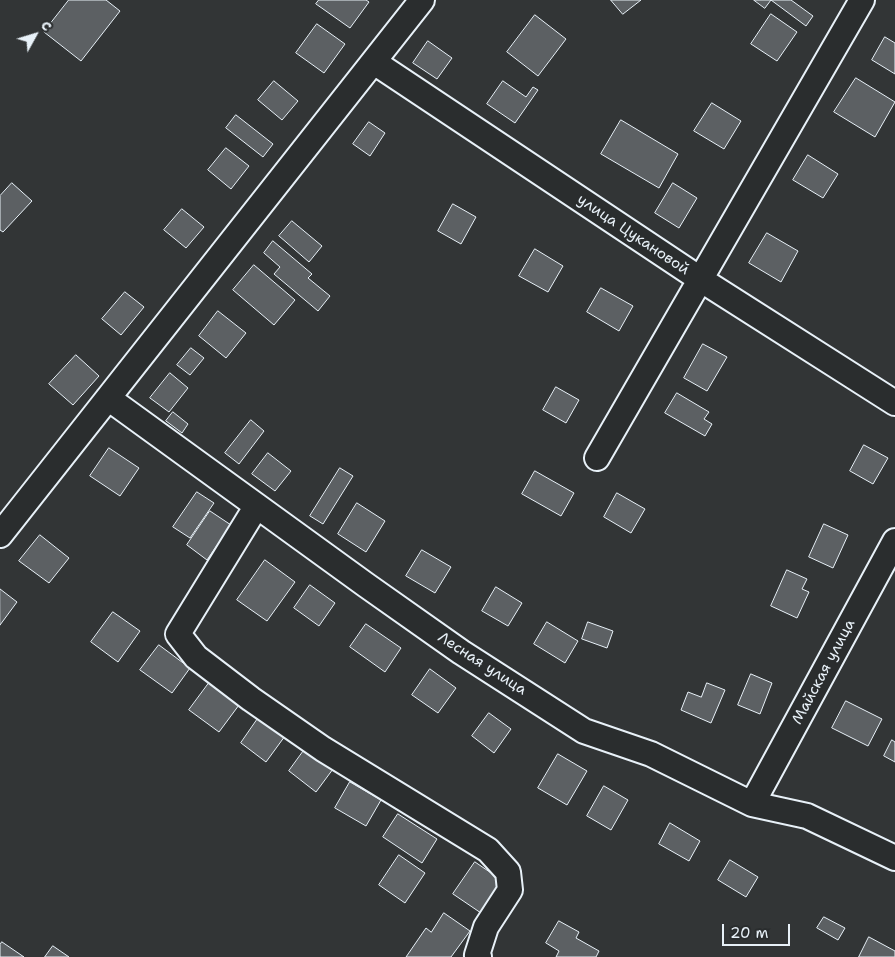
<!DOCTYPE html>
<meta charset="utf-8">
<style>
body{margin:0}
#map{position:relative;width:895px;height:957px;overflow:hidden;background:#323536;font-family:"Shantell Sans",sans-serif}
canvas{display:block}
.north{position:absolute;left:10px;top:10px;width:50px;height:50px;-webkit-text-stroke:4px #2a2d2e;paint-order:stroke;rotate:51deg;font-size:14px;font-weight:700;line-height:20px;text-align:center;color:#e8f1f8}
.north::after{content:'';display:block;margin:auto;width:18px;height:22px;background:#e8f1f8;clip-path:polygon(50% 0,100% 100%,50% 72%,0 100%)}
.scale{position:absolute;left:722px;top:924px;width:68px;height:22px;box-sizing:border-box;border:2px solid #e8f1f8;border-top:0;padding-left:6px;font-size:15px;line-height:18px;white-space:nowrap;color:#e8f1f8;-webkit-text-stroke:4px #2a2d2e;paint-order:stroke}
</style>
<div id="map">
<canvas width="895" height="957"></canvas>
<div class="north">С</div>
<div class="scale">20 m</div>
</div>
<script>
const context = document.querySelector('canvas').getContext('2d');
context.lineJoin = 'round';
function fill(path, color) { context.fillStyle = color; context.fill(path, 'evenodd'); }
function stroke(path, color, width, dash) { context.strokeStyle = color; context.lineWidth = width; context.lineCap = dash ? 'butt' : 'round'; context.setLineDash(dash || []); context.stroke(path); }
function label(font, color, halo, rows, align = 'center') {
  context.font = font + ' "Shantell Sans",sans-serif'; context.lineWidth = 4; context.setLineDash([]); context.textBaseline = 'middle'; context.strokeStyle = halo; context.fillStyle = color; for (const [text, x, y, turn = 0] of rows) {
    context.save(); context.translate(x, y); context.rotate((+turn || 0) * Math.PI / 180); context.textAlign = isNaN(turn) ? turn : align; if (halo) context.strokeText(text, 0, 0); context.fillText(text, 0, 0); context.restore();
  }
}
const building = new Path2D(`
 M69,0H106L120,11L81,61L44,32Z
 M319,0H366L369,2L350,28L316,4Z
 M611,0H641L623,14Z
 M754,0H791L813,16L806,26L771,0L765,8Z
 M771,14L797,32L777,61L751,44Z
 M535,15L566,39L538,76L507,52Z
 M317,24L345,44L324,73L296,53Z
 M885,37L895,43V74L872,60Z
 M428,41L452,58L437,79L413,63Z
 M856,78L895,102L875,137L834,112Z
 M274,81L298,101L282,120L258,100Z
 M503,81L526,97L533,87L538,90L515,123L487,104Z
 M712,103L741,121L724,149L694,131Z
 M236,115L273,144L263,157L226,128Z
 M621,120L678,154L659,188L601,154Z
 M369,122L385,133L370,156L353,144Z
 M226,148L249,166L231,189L208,170Z
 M808,155L838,174L823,198L793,180Z
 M12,183L32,201L3,232L0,230V196Z
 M673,183L697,198L679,228L655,213Z
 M453,204L476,217L461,244L438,231Z
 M182,209L204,227L186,248L164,230Z
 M292,221L322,246L309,262L279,236Z
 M767,233L798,251L781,282L749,263Z
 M273,241L312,274L308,278L330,296L318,311L274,274L280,267L264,253Z
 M535,249L563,266L548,292L519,276Z
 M254,265L295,300L274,325L233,290Z
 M601,288L633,306L619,331L587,312Z
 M125,292L144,307L121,335L102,319Z
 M218,311L246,333L226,358L199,336Z
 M703,344L727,357L707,391L684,378Z
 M191,348L204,358L190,375L177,365Z
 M76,355L99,376L73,405L49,384Z
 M170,373L188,388L169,412L150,398Z
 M556,387L579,400L566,423L543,410Z
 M677,393L709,412L704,419L712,424L705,436L665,413Z
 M173,412L188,424L182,433L166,421Z
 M251,420L264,431L239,464L225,453Z
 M864,445L888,458L873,484L850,471Z
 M109,448L139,468L120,496L90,476Z
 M268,453L291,471L275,491L252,474Z
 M340,468L353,476L323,524L310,516Z
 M535,471L574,493L561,516L522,494Z
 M197,492L214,503L190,538L173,527Z
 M617,493L645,509L631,533L604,517Z
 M357,503L385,521L366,552L338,534Z
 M210,511L231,525L207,560L187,545Z
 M824,524L848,535L833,568L809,557Z
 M40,535L69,558L49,583L19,561Z
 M422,550L451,567L435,593L406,576Z
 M265,560L295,582L267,621L237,600Z
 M787,570L807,579L802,589L809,592L797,618L771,606Z
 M310,585L335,603L319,626L294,608Z
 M496,587L522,603L508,626L482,611Z
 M0,589L17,602L0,625Z
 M113,612L140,631L118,662L91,642Z
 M547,622L578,641L565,663L534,644Z
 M588,622L613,631L607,648L582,639Z
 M366,624L401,648L385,672L350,647Z
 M159,645L190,668L172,693L140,670Z
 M430,669L456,688L438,713L412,695Z
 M751,674L772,683L760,714L738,705Z
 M209,683L239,705L219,732L189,710Z
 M707,683L725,690L711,723L681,710L688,692L701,697Z
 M846,701L882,719L868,746L832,728Z
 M489,713L511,729L494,753L472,736Z
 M259,717L285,736L266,762L241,743Z
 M892,740L895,742V762L884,756Z
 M305,749L333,769L316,792L289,771Z
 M558,754L587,771L567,805L538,788Z
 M350,782L381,800L366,826L335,808Z
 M604,786L628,800L611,830L587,816Z
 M398,814L437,839L422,863L383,837Z
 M670,823L700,841L689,861L659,844Z
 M399,855L425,873L405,903L379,885Z
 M730,860L758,877L746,897L718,880Z
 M475,862L503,881L481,913L453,894Z
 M444,913L470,931L451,957H406L426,928L431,932Z
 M824,917L845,928L838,940L817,928Z
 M559,921L579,932L576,938L599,951L596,957H556L559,951L546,943Z
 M869,937L895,951V957H859Z
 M2,942L24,957H0V945Z
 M53,946L69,957H45Z`);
const street = new Path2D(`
 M374,62L700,279L895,403
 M108,398L366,585L461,652L584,731L651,754L752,804L807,816L895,858
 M597,458L862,0
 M256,507L178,634L196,657L251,699L323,749L488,850L508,872L510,890L486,927L477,955L479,957
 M0,535L422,0
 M752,804L895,541`);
const streetNames = [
 ["улица Цукановой",633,235,34],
 ["Лесная улица",482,664,33],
 ["Майская улица",824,672,-62]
];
fill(building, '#5c6063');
stroke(building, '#e8f1f8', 1);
stroke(street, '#e8f1f8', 28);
stroke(street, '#2a2d2e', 24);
label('15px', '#e8f1f8', '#2a2d2e', streetNames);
</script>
